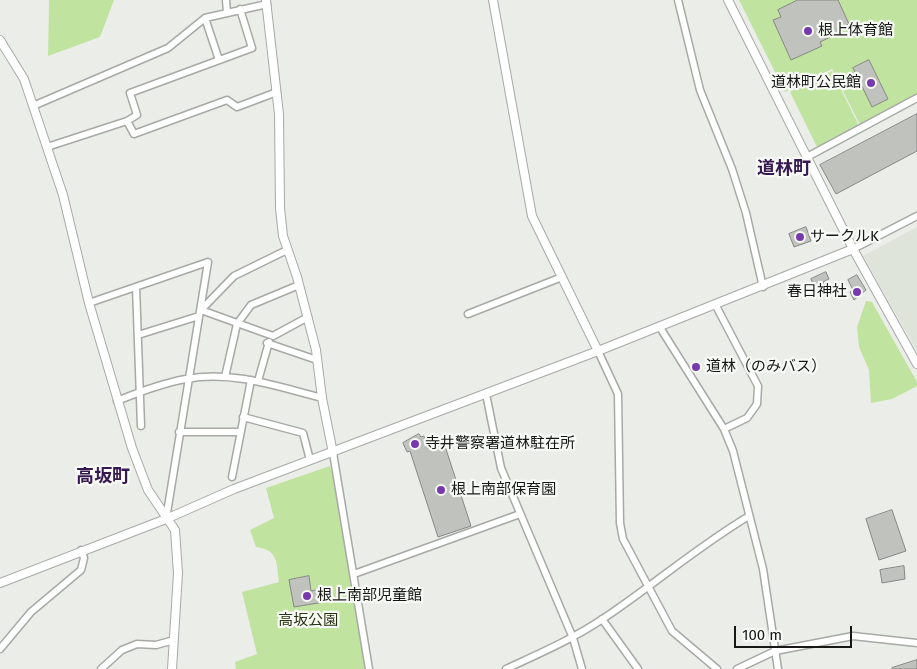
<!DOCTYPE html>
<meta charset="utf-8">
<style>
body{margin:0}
#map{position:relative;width:917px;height:669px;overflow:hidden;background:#ebede9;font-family:"Fira Sans",sans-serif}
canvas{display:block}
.scale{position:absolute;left:734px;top:626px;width:118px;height:22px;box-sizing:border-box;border:2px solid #171816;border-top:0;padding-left:6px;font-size:15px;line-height:18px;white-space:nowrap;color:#171816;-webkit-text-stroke:4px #f8faf6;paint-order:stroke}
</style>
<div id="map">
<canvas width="917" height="669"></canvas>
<div class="scale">100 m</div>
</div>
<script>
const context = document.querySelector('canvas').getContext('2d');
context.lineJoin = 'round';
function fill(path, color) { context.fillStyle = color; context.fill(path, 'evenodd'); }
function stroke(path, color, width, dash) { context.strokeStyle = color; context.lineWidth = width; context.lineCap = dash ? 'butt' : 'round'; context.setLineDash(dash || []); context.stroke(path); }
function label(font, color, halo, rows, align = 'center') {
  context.font = font + ' "Fira Sans","Noto Sans JP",sans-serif'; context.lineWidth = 4.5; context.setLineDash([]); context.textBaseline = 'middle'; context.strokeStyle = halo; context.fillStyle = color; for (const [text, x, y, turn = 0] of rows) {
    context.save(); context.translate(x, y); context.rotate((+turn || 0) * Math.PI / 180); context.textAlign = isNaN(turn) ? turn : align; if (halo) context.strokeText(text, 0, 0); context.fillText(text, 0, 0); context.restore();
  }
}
const built = new Path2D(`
 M917,227V351L863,256Z`);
const green = new Path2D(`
 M49,0H114L100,37L48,56Z
 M739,0H917V95L860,125L832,69L785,92Z
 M832,71L859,126L817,147L790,92Z
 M866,301L872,302L917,382V386L892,399L871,403L869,370L859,347L857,327Z
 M330,466L336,486L367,669H236L235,662L257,654L242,592L279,582C276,563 279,550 256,547L250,530L274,518L266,488Z`);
const building = new Path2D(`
 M798,0H838L849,24L837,29L839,33L820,42L822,46L791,60L773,20L781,17L778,10Z
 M869,60L888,99L872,107L853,68Z
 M917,114V151L836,194L820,165Z
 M806,227L811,241L794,247L789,234Z
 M826,272L829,279L823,282L825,287L816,291L811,279Z
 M857,275L866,290L854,300L850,292L853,290L848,280Z
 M419,434L421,437L424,436L428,449L444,443L471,526L438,537L410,451L407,452L403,443Z
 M892,510L906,551L879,560L866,519Z
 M904,566L905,579L882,583L880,570Z
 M309,576L311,591L322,589L324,602L294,607L289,580Z
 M917,660V669H892V668Z`);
const minor = new Path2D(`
 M226,0L227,12
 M678,0L700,90L732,169L746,213L763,287
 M205,18L219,60
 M33,106L168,48L205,18L267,4
 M127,121L134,134L227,100L237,107L277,92
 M47,147L127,121L137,115L130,93L252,48L240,9
 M807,157L917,98
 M853,249L917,216
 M287,250L234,276L201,310L273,336L308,317
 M136,287L141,426
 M89,303L208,262L166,519
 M715,304L758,386L757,404L747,418L724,429
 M468,314L562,277
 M659,326L724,429L733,451L763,569L778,669
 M138,335L199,316
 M267,343L317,360
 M598,351L618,394L620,523L623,539L672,631L717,669
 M225,377L237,324L251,305L299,285
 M258,381L269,342
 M486,394L501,468L573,638L582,669
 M117,401C139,392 163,383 186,379C232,370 279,387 322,398
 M243,417L303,433L310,460
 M179,432H240
 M333,453L369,669
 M232,477L251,380
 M354,574L520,514
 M602,619L638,669
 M0,649L31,612L81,570L84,558L81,550
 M101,669L122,650L137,644L156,645L174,640
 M506,669C538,654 571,640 601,620C651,587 697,547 749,516
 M737,669L775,651L853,636L917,643`);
const tertiary = new Path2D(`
 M266,0L279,114L280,208L283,236L297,277L316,350L322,398L333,453
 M493,0L532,216L598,351
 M728,0L853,249L917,364
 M0,40L24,79L63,195L89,303L132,448L148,490L175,530L178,573L172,669
 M0,583L166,519L234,489L598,351L853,249`);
const markers = [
 [808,31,5,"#7739ae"],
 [871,83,5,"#7739ae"],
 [800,237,5,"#7739ae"],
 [857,292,5,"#7739ae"],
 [696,367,5,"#7739ae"],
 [415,444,5,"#7739ae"],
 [441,490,5,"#7739ae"],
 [307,596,5,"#7739ae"]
];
const poiNames = [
 ["根上体育館",818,31],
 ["道林町公民館",861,83,"right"],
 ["サークルK",810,237],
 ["春日神社",847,292,"right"],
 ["道林（のみバス）",706,367],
 ["寺井警察署道林駐在所",425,444],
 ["根上南部保育園",451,490],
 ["根上南部児童館",317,596]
];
const parkNames = [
 ["高坂公園",308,621]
];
const quarterNames = [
 ["道林町",784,169],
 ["高坂町",103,477]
];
fill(built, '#dee4d9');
fill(green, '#c1e3a0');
fill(building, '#c0c2be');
stroke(building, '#878885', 1);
stroke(minor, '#a7a9a5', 9);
stroke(tertiary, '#a7a9a5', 10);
stroke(minor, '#fff', 6);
stroke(tertiary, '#fff', 8);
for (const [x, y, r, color] of markers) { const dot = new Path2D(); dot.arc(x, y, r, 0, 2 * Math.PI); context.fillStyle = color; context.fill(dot); stroke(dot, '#f8faf6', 2); }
label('15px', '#171816', '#f8faf6', poiNames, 'left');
label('15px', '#253512', '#f8faf6', parkNames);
label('bold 18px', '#381a53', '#f8faf6', quarterNames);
</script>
